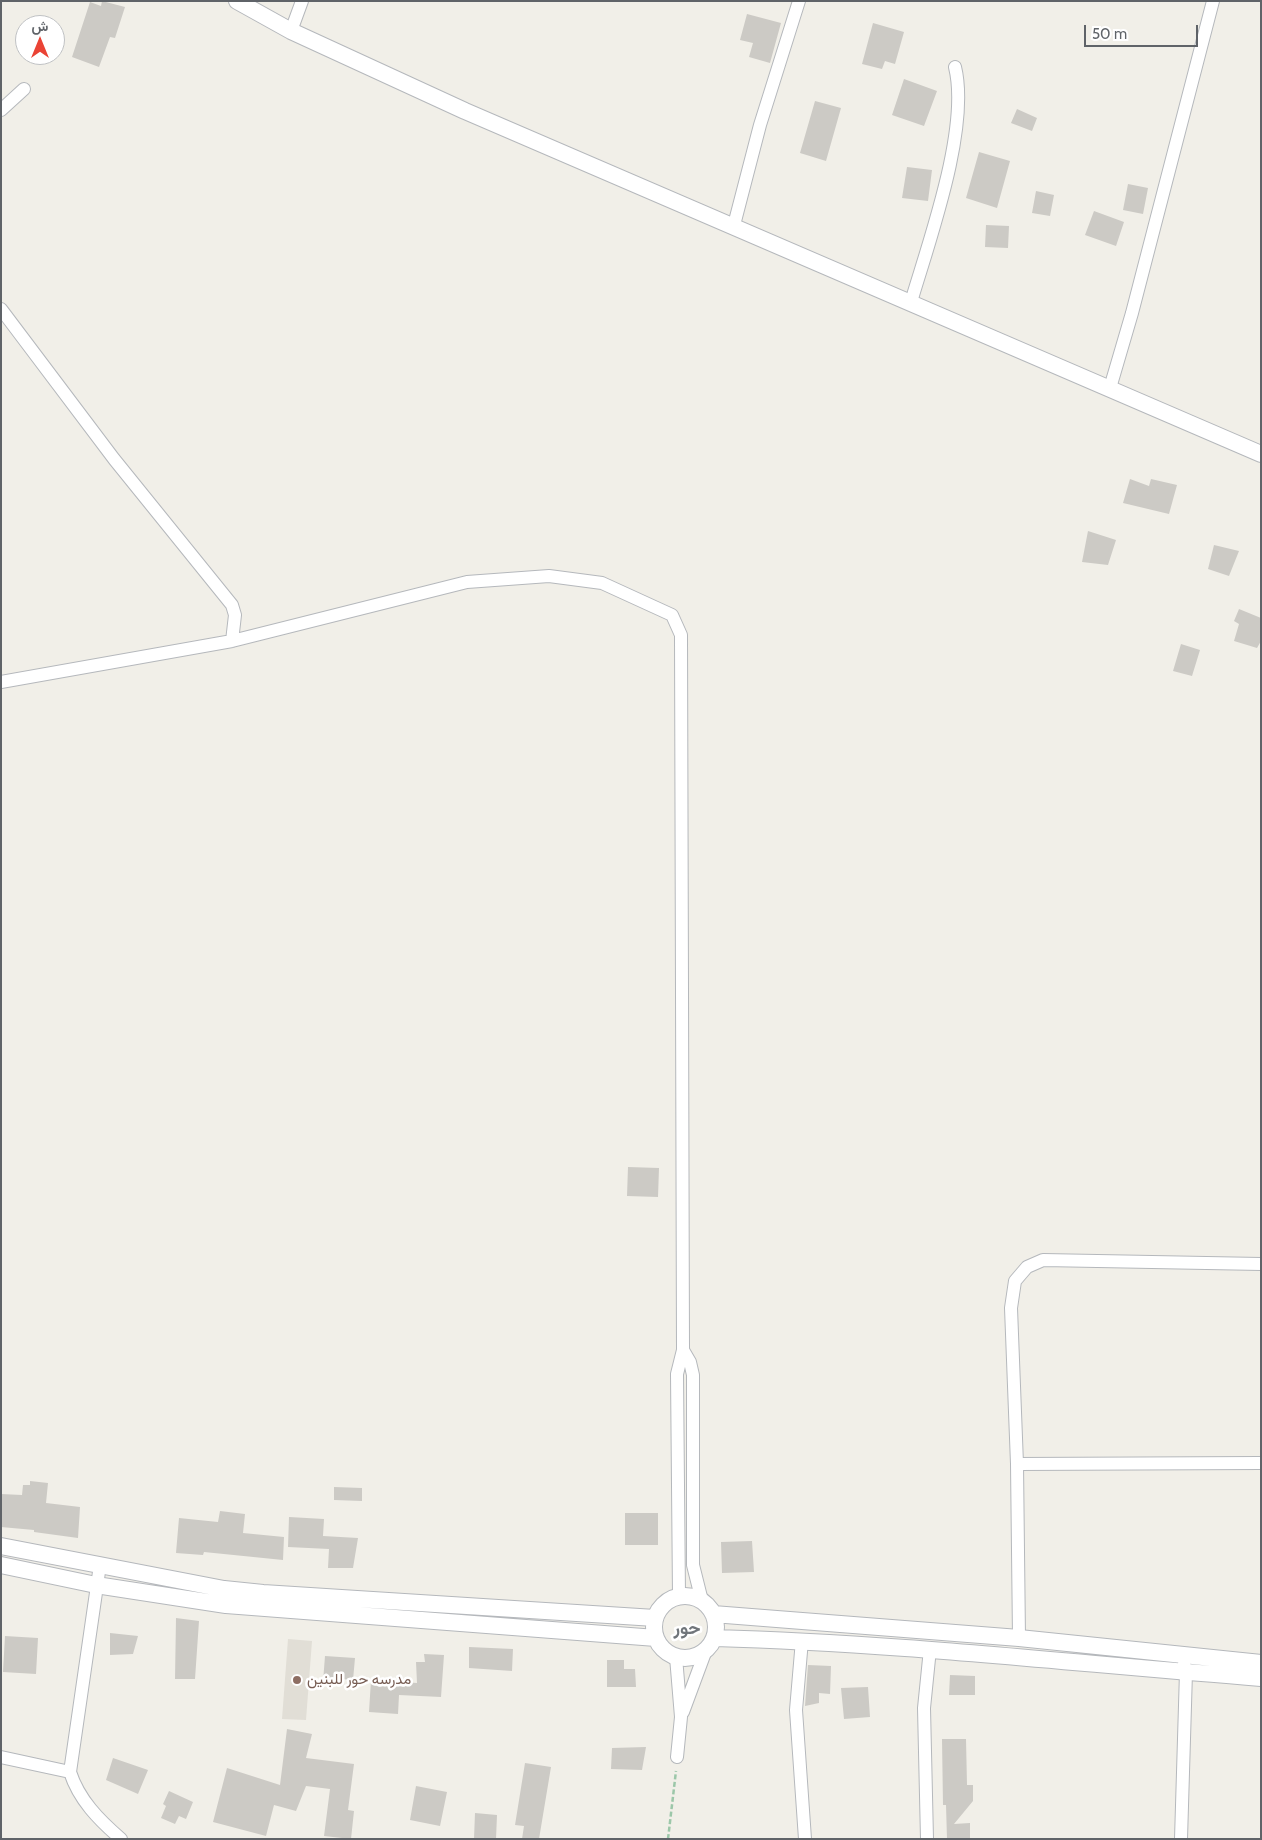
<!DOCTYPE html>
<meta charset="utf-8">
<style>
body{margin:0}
#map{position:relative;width:1262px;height:1840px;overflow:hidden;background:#f1efe8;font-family:Cabin,Vazirmatn,sans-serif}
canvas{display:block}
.frame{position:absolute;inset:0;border:2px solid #5f6368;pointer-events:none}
.north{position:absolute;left:15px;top:15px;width:50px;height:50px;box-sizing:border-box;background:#fff;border:1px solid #bfc1c3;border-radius:50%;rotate:0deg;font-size:14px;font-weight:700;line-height:20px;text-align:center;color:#5f6368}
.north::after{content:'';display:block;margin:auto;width:18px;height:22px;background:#ea4335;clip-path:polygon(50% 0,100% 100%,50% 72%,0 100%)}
.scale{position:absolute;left:1084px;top:25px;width:114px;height:22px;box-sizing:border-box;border:2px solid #5f6368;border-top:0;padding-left:6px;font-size:15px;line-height:18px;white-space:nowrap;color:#5f6368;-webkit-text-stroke:4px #fff;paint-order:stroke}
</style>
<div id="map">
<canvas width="1262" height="1840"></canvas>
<div class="frame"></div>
<div class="north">ش</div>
<div class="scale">50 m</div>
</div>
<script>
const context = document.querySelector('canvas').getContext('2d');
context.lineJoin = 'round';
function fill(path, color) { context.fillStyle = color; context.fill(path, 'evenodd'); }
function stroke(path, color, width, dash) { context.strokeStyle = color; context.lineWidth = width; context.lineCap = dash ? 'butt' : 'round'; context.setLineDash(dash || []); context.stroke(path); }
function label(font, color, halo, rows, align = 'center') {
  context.font = font + ' Cabin,Vazirmatn,sans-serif'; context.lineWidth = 5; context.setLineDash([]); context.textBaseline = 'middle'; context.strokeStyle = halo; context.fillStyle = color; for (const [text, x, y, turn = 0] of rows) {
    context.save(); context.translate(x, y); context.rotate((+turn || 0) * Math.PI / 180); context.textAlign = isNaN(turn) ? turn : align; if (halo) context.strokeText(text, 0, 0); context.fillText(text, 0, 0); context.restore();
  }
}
const education = new Path2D(`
 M288,1639L312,1641L306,1720L282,1719Z`);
const building = new Path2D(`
 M102,1L125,7L115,38L110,37L99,67L72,57L90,2L101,6Z
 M747,14L781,23L770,63L749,57L753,43L740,40Z
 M873,23L904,32L895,64L885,61L882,69L862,64Z
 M904,79L937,91L924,126L892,115Z
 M815,101L841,108L826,161L800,153Z
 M1017,109L1037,118L1032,131L1011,123Z
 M979,152L1010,161L997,208L966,198Z
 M907,167L932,170L928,201L902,198Z
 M1128,184L1148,188L1143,214L1123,210Z
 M1036,191L1054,195L1050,216L1032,213Z
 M1094,211L1124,222L1116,246L1085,235Z
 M986,225L1009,226L1008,248L985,247Z
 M1130,479L1149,486L1151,479L1177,485L1169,514L1123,503Z
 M1088,531L1116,540L1108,565L1082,562Z
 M1214,545L1239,551L1229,576L1208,569Z
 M1239,609L1261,618V641L1257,648L1234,641L1239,624L1234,621Z
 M1181,644L1200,650L1192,676L1173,671Z
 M628,1167L659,1168L658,1197L627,1196Z
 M30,1481L48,1483L46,1503L80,1507L78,1538L34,1532V1530L1,1527V1494L22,1495L23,1485H30Z
 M334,1487L362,1488V1501L334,1500Z
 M220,1511L245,1514L243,1533L284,1537L283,1560L204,1552L203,1555L176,1553L179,1518L218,1522Z
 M625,1513H658V1545H625Z
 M289,1517L324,1519L323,1536L358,1538L353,1568H328L329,1549L288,1547Z
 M752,1541L754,1572L722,1573L721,1542Z
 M176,1618L199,1621L195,1679H175Z
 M110,1633L138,1636L133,1654L110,1655Z
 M5,1636L38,1638L36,1674L3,1672Z
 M469,1647L513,1649L512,1671L469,1668Z
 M424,1654L444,1655L441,1697L399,1695L398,1714L369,1712L371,1680L417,1683L416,1662H425Z
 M325,1656L355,1658L353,1680L340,1679V1684L323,1682Z
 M607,1660H624V1669H635L636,1687H607Z
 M808,1665L831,1666L830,1694L819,1693V1703L805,1706Z
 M950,1675L975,1676V1695H949Z
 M868,1687L870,1717L844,1719L841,1688Z
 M287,1729L312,1734L306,1758L354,1764L348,1810L354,1811L351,1839L324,1836L330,1789L306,1786L296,1811L274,1805L266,1836L213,1822L227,1768L280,1785Z
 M942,1739H966L967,1785H973V1801L954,1824L970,1823V1839H947L946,1805H943Z
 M646,1747L642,1770L611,1769L612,1748Z
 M113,1758L148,1770L138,1794L106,1780Z
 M525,1763L551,1767L539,1839H522L524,1826L515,1825Z
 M416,1786L447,1792L440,1826L410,1820Z
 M169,1791L193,1802L186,1819L179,1816L175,1824L161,1818L166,1806L163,1804Z
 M475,1813L497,1815L496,1839H474Z`);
const path = new Path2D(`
 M668,1839L676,1771`);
const minor = new Path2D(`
 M291,31L302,1
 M1,110L24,89
 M734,225L760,125L799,1
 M911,302C929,241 970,128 955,67
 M1,309L114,459L232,605L235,615L232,641
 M1110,388L1132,313L1213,1
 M1,682L232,641L467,582L549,576L602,583L672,615L681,635L683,1350L677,1374L679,1596
 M683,1350L690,1362L693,1375V1565L702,1601
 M1017,1464L1261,1463
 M100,1565L70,1772C79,1800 99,1820 121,1839
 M1019,1638L1017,1464L1011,1308L1015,1281L1027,1267L1043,1260L1261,1264
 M802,1640L796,1710L805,1839
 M676,1657L681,1717L677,1757
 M683,1712L706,1650
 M1,1757L70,1772
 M927,1839L924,1708L930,1649
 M1181,1839L1186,1672L1184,1664`);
const tertiary = new Path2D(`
 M237,1L291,31L465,111L1261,454
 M1,1546L224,1589L263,1593L655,1618
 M1,1565L96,1585L226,1605L656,1638
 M654 1627a31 31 0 1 1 62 0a31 31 0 1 1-62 0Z
 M713,1614L1019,1638L1261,1663
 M715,1638C898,1643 1079,1664 1261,1678`);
const markers = [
 [297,1680,5,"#8d6e63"]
];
const educationNames = [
 ["مدرسه حور للبنين",307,1680]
];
const quarterNames = [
 ["حور",687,1629]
];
fill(education, '#e1ded6');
fill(building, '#cccac5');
stroke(minor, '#b5b8bc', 14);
stroke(tertiary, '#b5b8bc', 18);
stroke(path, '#9cc7a9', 2.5, [5, 2.5]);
stroke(minor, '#fff', 12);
stroke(tertiary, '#fff', 16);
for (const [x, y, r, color] of markers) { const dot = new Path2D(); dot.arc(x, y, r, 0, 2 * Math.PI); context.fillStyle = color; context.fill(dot); stroke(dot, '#fff', 2); }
label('15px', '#785e54', '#fff', educationNames, 'left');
label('bold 18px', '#70757a', '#fff', quarterNames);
</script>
